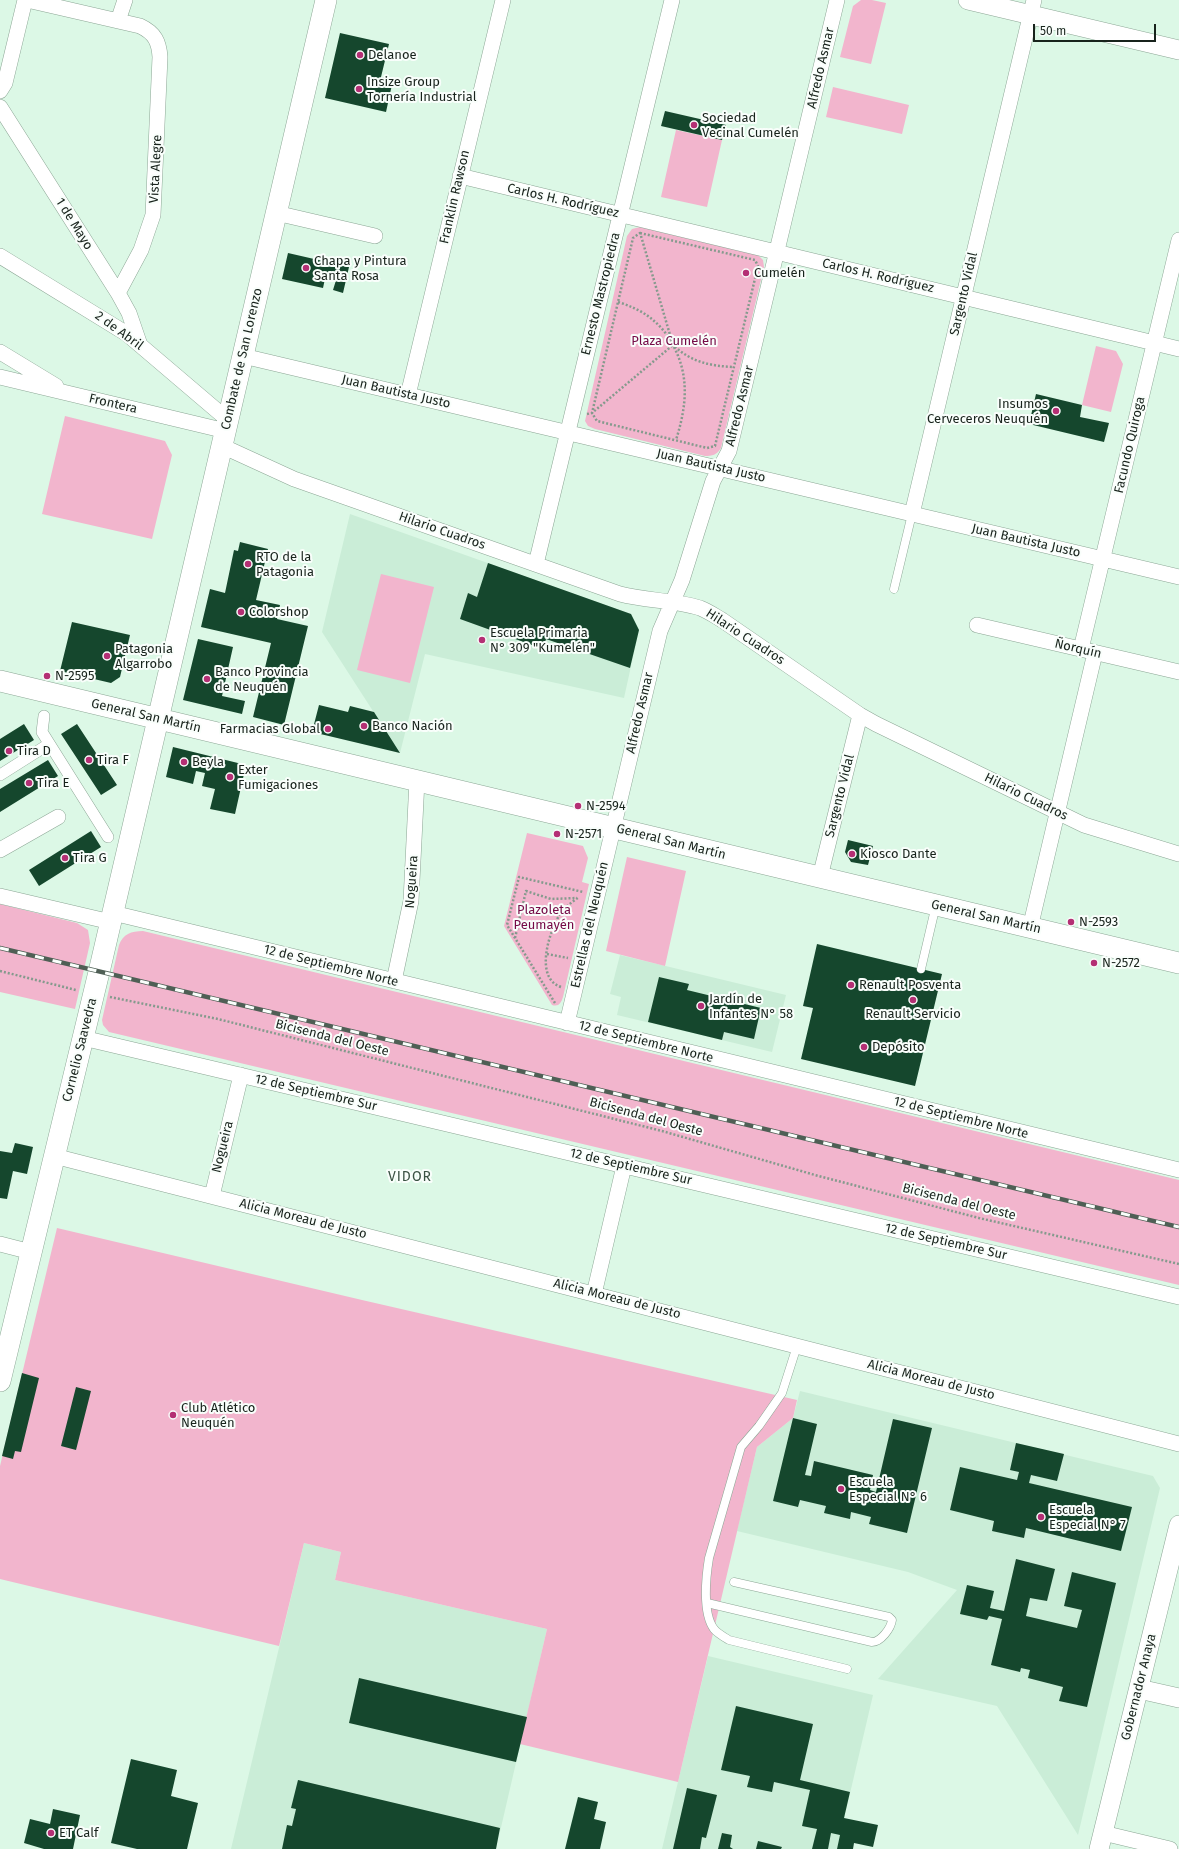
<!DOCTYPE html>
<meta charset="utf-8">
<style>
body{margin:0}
#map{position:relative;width:1179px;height:1849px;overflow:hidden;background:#dcf8e6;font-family:"Fira Sans",sans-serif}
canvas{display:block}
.scale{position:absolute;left:1033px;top:24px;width:123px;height:18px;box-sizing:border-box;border:2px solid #18231c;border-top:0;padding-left:5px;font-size:12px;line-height:14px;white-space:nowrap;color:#18231c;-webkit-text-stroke:3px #f9fefb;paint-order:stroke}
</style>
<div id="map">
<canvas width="1179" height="1849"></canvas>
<div class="scale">50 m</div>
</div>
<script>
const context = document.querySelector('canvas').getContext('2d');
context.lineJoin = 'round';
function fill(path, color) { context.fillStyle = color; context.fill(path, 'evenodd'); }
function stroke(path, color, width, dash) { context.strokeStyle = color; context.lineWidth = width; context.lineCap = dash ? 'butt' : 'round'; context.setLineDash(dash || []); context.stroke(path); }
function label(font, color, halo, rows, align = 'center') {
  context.font = font + ' "Fira Sans",sans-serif'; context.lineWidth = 4; context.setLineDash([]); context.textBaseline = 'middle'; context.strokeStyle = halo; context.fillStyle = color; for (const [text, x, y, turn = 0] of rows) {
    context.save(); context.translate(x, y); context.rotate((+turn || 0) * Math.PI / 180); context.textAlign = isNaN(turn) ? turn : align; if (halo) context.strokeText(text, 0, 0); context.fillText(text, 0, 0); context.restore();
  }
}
const built = new Path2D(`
 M350,514L631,614L639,630L624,698L425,654L400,753L322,632Z
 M620,955L786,995L772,1052L617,1015L621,997L610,994Z
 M800,1391L1153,1476L1160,1488L1078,1835L997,1706L878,1679L957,1590L908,1572L737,1531L757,1447L793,1418Z
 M304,1543L341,1552L335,1580L547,1629L496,1849H231Z
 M708,1656L873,1695L837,1849H662Z`);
const green = new Path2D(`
 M861,0H872L886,3L871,64L840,57L853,6Z
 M833,87L909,105L902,134L826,117Z
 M676,130L722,140L707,207L661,197Z
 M640,227L758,255L763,260L764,267L721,448C717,455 712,456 705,456L595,429L588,426L585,421L627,236L632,229Z
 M1096,346L1116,351L1123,364L1111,412L1082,405Z
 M65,416L165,441L172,455L152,539L42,514Z
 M381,574L434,587L410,683L357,670Z
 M527,833L583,846L588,858L582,882L589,884L563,997C561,1003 559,1007 552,1005L504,926Z
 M627,857L686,871L665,966L606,951Z
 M0,904L77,923L88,930L90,943L75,1009L0,992Z
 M143,931L1179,1180V1285L109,1032L103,1025L102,1020L119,945C123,934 131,931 143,931Z
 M57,1228L362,1300L797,1400L793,1418L757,1447L678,1782L520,1744L547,1629L335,1580L341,1552L304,1543L279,1646L0,1579V1466Z`);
const building = new Path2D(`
 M340,33L389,44L381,77L393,80L386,112L325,98Z
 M665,111L726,125L722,140L661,126Z
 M288,253L349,267L343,293L333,290L337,277L326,274L323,288L282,279Z
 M1036,394L1082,405L1080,417L1109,423L1104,442L1029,424Z
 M240,542L268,549L256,600L280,605L277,619L308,626L284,725L253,717L271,643L201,627L210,589L225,593L234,550L238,551Z
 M488,563L631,614L639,630L630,668L546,639L543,649L460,619L468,593L477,597Z
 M72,622L130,635L120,677L111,683L60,671Z
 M198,639L233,647L222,696L245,701L242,714L183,700Z
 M319,705L348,712L350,706L374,712L400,753L312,732Z
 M24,724L34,740L0,761V739Z
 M77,724L117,785L101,795L61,734Z
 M173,747L246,765L235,814L210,809L215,789L202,786L205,773L196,771L193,784L166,777Z
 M48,760L58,776L0,812V789Z
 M91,831L101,847L39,886L29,870Z
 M848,840L873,846L868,865L851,862L845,852Z
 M817,944L942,974L915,1086L801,1059L813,1008L803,1006Z
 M659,977L689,984L687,990L761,1008L754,1039L724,1032L722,1040L648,1022Z
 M15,1143L33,1147L27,1174L13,1171L7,1199L0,1198V1151L12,1153Z
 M22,1373L39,1378L21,1452L15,1451L13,1459L2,1456Z
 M76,1387L91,1391L76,1450L61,1446Z
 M793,1418L817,1424L805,1475L811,1476L814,1461L873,1475L870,1490L876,1492L893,1419L932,1428L907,1533L869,1524L871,1517L851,1512L850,1519L824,1513L826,1506L800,1500L798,1507L773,1501Z
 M1016,1443L1064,1454L1057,1481L1031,1475L1029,1483L1132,1507L1121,1551L1026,1528L1024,1538L992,1531L994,1521L950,1510L960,1467L1017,1480L1019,1472L1010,1470Z
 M1016,1559L1055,1569L1047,1601L1030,1598L1026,1616L1077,1628L1082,1610L1064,1606L1072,1572L1116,1583L1087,1707L1059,1701L1063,1687L1028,1678L1030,1670L1021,1668L1020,1672L991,1665L1002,1619L989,1616L987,1620L960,1614L967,1585L994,1591L990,1608L1004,1611Z
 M359,1678L527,1717L516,1762L349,1723Z
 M736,1706L813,1724L800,1780L850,1792L844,1818L878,1825L873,1847L854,1843L853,1849H837L840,1835L831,1833L828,1849H812L817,1829L802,1826L810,1790L774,1782L772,1792L747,1787L750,1776L721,1770Z
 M131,1759L177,1770L171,1796L198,1803L187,1849H137L111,1843Z
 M298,1780L500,1828L496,1849H282L287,1825L292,1826L296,1809L291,1808Z
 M687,1788L717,1795L706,1838L702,1837L700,1849H673Z
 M578,1797L598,1802L594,1819L606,1822L600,1849H565Z
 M53,1809L80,1815L73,1849H44L24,1843L30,1819L50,1824Z
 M722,1833L732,1835L730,1847L733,1849H718Z
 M758,1841L782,1847L781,1849H756Z`);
const path = new Path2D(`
 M640,233L755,260L758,266L715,446L707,448L597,421L592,413L633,238Z
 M641,236L673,345C691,362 710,366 734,367
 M618,302C641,309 658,320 671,341
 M674,347C690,378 686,408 676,440
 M587,414L592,413L673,345
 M515,938L526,891L551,899L577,898
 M547,954L568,958
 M0,971L76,990
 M561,987C534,978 549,932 560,914C565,907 572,902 579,897
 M110,997L218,1019L662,1131L815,1175L979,1218L1179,1264
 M555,1003L507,925L519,877L583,892`);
const service = new Path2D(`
 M894,589L912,514
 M921,969L936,905
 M797,1346L782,1393L759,1426L741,1447L709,1558C706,1576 702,1613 714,1629C717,1633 724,1637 729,1640L847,1669
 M707,1603L872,1642C881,1642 891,1628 892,1620L889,1617L734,1582`);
const pedestrian = new Path2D(`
 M44,716L42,732L108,837
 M0,775L49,744`);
const minor = new Path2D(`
 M27,0L140,26C155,33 159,42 160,57L153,215L141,250L118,293
 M118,21L125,0
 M0,91L5,83L25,0
 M0,107L118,293L129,313L140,345
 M460,176L1179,349
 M276,213L375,236
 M0,256L127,334L228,420
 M0,352L56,386
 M243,356L1179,577
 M0,377L226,431
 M408,395L503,0
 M222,446L294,479L620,594C646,601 675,600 700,608C708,611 715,616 722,620L860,715L876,724L1084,825L1179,854
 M912,514L1034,0
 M536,564L672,0
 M977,625L1179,672
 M1081,649L1179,240
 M0,850L58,817
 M820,877L860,715
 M0,896L111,922
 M113,913L1179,1170
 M1030,928L1095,653
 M394,981L411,901L417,780
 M567,1023L660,631L682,580L713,481L729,451L837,0
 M83,1038L1179,1297
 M54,1156L1179,1444
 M212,1196L241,1075
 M0,1244L31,1252
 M594,1294L624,1166
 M1103,1833L1170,1849`);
const tertiary = new Path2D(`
 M968,0L1179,50
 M1139,1689L1179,1698
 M1099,1849L1179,1525`);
const secondary = new Path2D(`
 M0,681L1179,963
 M0,1381L99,972L326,0`);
const rail = new Path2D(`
 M0,948L1179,1227`);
const markers = [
 [360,55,4,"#b42f74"],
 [359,89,4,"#b42f74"],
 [694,125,4,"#b42f74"],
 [306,268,4,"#b42f74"],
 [746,273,4,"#b42f74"],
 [1056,411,4,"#b42f74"],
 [248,564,4,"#b42f74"],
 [241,612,4,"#b42f74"],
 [482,640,4,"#b42f74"],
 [107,656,4,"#b42f74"],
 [47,676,4,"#b42f74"],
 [207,679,4,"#b42f74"],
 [364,726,4,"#b42f74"],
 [328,729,4,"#b42f74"],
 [9,751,4,"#b42f74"],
 [89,760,4,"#b42f74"],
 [184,762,4,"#b42f74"],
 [230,777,4,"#b42f74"],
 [29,783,4,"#b42f74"],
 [578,806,4,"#b42f74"],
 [557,834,4,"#b42f74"],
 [852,854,4,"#b42f74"],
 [65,858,4,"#b42f74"],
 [1071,922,4,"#b42f74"],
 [1094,963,4,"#b42f74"],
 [851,985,4,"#b42f74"],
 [913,1000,4,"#b42f74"],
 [701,1006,4,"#b42f74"],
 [864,1047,4,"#b42f74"],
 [173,1415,4,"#b42f74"],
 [841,1489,4,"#b42f74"],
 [1041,1517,4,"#b42f74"],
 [51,1833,4,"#b42f74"]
];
const poiNames = [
 ["Delanoe",368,55],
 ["Insize Group",367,82],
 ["Tornería Industrial",367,97],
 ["Sociedad",702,118],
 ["Vecinal Cumelén",702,133],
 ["Chapa y Pintura",314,261],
 ["Santa Rosa",314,276],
 ["Cumelén",754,273],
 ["Insumos",1048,404,"right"],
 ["Cerveceros Neuquén",1048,419,"right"],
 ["RTO de la",256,557],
 ["Patagonia",256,572],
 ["Colorshop",249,612],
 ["Escuela Primaria",490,633],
 ["N° 309 \"Kumelén\"",490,648],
 ["Patagonia",115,649],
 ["Algarrobo",115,664],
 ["Banco Provincia",215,672],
 ["de Neuquén",215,687],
 ["N-2595",55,676],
 ["Banco Nación",372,726],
 ["Farmacias Global",320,729,"right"],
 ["Tira D",17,751],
 ["Tira F",97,760],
 ["Beyla",192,762],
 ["Exter",238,770],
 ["Fumigaciones",238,785],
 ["Tira E",37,783],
 ["N-2594",586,806],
 ["N-2571",565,834],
 ["Kiosco Dante",860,854],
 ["Tira G",73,858],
 ["N-2593",1079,922],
 ["N-2572",1102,963],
 ["Renault Posventa",859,985],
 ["Jardín de",709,999],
 ["Infantes N° 58",709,1014],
 ["Renault Servicio",913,1014,"center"],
 ["Depósito",872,1047],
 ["Club Atlético",181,1408],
 ["Neuquén",181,1423],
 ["Escuela",849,1482],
 ["Especial N° 6",849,1497],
 ["Escuela",1049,1510],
 ["Especial N° 7",1049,1525],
 ["ET Calf",59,1833]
];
const streetNames = [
 ["Alfredo Asmar",821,68,-77],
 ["Vista Alegre",156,169,-87],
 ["Franklin Rawson",455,197,-77],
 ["Carlos H. Rodríguez",563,201,13],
 ["1 de Mayo",74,224,58],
 ["Carlos H. Rodríguez",878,276,13],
 ["Ernesto Mastropiedra",601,294,-76],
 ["Sargento Vidal",964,294,-77],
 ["2 de Abril",119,331,36],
 ["Combate de San Lorenzo",242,359,-77],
 ["Juan Bautista Justo",396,392,13],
 ["Frontera",113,404,13],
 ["Alfredo Asmar",740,406,-76],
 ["Facundo Quiroga",1130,445,-77],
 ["Juan Bautista Justo",711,466,13],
 ["Hilario Cuadros",442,531,19],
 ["Juan Bautista Justo",1026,541,13],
 ["Hilario Cuadros",745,637,33],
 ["Ñorquín",1078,649,13],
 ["Alfredo Asmar",640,713,-77],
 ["General San Martín",146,716,13],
 ["Sargento Vidal",840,796,-76],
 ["Hilario Cuadros",1026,797,26],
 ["General San Martín",671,842,14],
 ["Nogueira",412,882,-86],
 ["General San Martín",986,917,13],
 ["Estrellas del Neuquén",590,925,-77],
 ["12 de Septiembre Norte",331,966,14],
 ["Bicisenda del Oeste",332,1038,14],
 ["12 de Septiembre Norte",646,1042,14],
 ["Cornelio Saavedra",80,1050,-76],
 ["12 de Septiembre Sur",316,1093,13],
 ["Bicisenda del Oeste",646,1117,15],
 ["12 de Septiembre Norte",961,1118,14],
 ["Nogueira",223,1147,-76],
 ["12 de Septiembre Sur",631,1167,13],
 ["Bicisenda del Oeste",959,1202,14],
 ["Alicia Moreau de Justo",303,1219,14],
 ["12 de Septiembre Sur",946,1242,13],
 ["Alicia Moreau de Justo",617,1299,14],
 ["Alicia Moreau de Justo",931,1380,14],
 ["Gobernador Anaya",1139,1687,-76]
];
const parkNames = [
 ["Plaza Cumelén",674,341],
 ["Plazoleta",544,910],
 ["Peumayén",544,925]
];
const neighbourhoodNames = [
 ["VIDOR",410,1177]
];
fill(built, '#caedd7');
fill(green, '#f2b5cd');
fill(building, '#15472d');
stroke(service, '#8ca695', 9);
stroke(pedestrian, '#8ca695', 12);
stroke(minor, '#8ca695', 16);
stroke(tertiary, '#8ca695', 20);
stroke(secondary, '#8ca695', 22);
stroke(path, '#859a8d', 2.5, [2, 2]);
stroke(service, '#fff', 8);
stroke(pedestrian, '#fff', 11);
stroke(minor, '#fff', 15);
stroke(tertiary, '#fff', 19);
stroke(secondary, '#fff', 21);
stroke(rail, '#4f5f55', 4.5);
stroke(rail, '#f9fefb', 3, [9]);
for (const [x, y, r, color] of markers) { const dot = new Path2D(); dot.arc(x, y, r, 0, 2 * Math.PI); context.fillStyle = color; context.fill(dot); stroke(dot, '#f9fefb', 1.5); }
label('13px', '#18231c', '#f9fefb', poiNames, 'left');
label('13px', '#18231c', '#f9fefb', streetNames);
label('13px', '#750a47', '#f9fefb', parkNames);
context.letterSpacing = '1px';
label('14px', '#3b5344', '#f9fefb', neighbourhoodNames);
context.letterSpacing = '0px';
</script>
